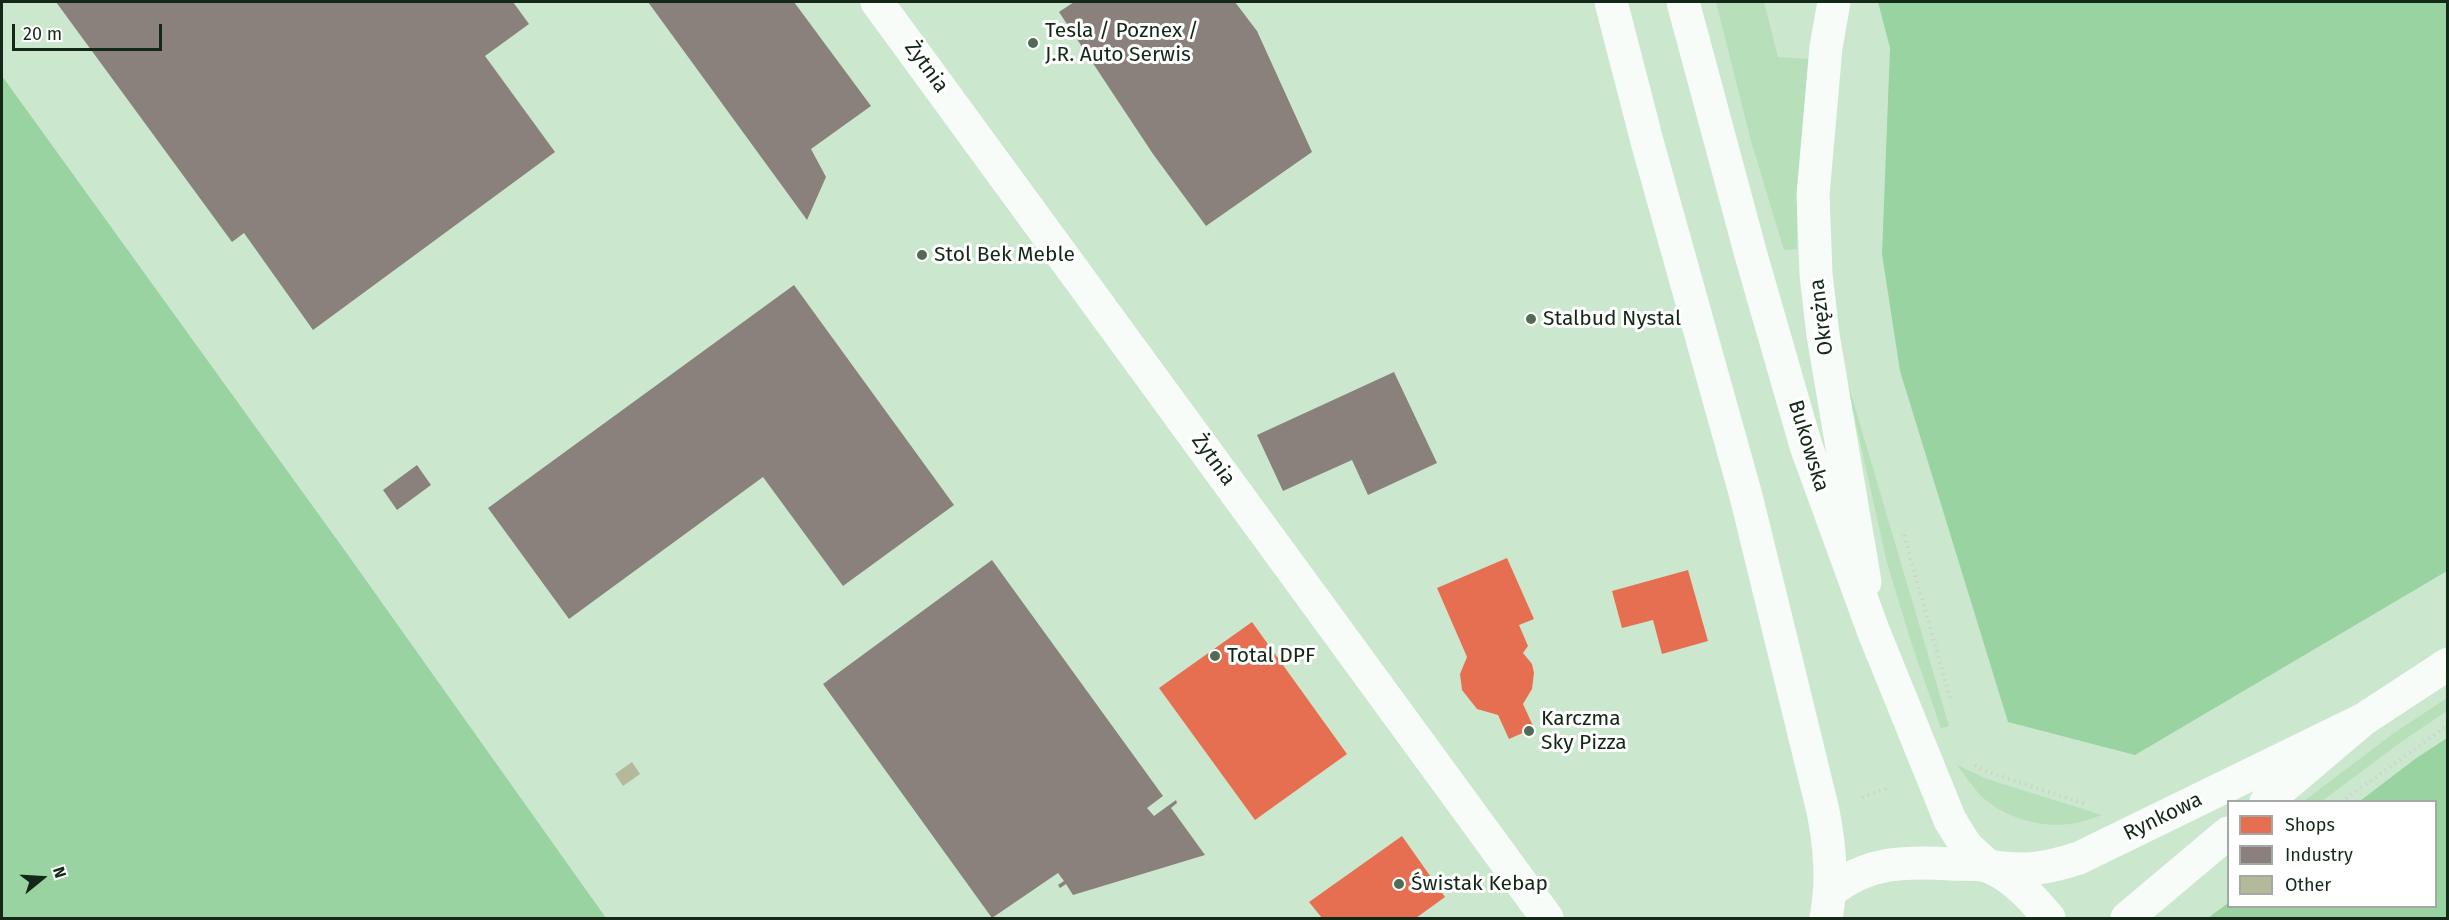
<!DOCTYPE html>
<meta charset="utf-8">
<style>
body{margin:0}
#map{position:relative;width:2449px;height:920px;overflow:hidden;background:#cbe8ce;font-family:"Fira Sans",sans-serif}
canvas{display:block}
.frame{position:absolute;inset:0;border:3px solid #132816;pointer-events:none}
.legend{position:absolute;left:2227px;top:800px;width:210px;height:108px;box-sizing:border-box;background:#fff;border:2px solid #a1a9a2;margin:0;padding:8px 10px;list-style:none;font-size:18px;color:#132816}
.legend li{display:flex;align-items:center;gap:12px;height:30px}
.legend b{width:30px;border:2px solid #a1a9a2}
.north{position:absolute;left:12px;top:848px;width:60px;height:60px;-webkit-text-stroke:4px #fff;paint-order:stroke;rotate:72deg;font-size:16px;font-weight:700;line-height:24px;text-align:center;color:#132816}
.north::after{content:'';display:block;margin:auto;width:21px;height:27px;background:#132816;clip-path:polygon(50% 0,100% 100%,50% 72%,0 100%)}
.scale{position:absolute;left:12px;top:24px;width:150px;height:27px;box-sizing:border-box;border:3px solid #132816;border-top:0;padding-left:8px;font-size:18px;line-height:21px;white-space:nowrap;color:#132816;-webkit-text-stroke:4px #fff;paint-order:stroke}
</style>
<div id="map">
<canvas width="2449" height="920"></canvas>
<div class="frame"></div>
<ul class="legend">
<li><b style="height:16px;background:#e76f51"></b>Shops</li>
<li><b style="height:16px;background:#8a817c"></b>Industry</li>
<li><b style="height:16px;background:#b3b999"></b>Other</li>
</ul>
<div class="north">N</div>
<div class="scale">20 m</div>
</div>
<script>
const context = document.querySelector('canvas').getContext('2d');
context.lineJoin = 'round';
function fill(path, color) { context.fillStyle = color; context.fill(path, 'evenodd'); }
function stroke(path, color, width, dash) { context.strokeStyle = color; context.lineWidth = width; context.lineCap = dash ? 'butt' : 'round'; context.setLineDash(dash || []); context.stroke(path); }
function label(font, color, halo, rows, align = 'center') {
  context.font = font + ' "Fira Sans",sans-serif'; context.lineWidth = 6; context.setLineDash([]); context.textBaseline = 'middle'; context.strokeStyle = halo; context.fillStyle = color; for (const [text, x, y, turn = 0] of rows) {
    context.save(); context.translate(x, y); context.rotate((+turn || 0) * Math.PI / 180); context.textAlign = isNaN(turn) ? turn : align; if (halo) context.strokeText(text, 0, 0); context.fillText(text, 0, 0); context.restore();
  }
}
const green = new Path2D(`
 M1716,2H1764L1778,57L1810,59L1797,198V249L1784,250L1751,141Z
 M1844,370L1949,726L1941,728L1912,645L1887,563Z
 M2447,698V711L2401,742L2322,801H2304L2394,733Z
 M1957,765L1987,779L2102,815C2092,818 2081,823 2070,824C2039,828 2003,817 1980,795C1972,786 1965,775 1957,765Z`);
const forest = new Path2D(`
 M1878,2H2447V571L2135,755L2008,722L1900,371L1882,254L1890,48Z
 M2,76L348,555L606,918H2Z
 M2447,738V918H2208L2228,903V906H2436V802L2360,801L2415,759Z`);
const shops = new Path2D(`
 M1507,558L1534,619L1519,625L1528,646L1523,653L1532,664L1534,673L1532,689L1523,704L1534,728L1509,739L1498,715L1477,709L1462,690L1460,674L1467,657L1437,588Z
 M1688,570L1708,641L1662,654L1653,620L1622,628L1612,591Z
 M1252,622L1347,754L1255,820L1159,688Z
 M1402,836L1445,897L1416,918H1322L1309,902Z`);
const industry = new Path2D(`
 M56,2H513L529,24L485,56L555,152L313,330L244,233L232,242Z
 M648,2H794L871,106L811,149L826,177L807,220Z
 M1074,2H1235L1257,31L1312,152L1206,226L1153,154L1059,12Z
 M794,285L954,505L843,586L763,477L569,619L488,508Z
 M1394,372L1437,463L1368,495L1352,460L1283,491L1257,435Z
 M417,465L431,485L397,510L383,490Z
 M992,560L1163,796L1147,808L1154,816L1176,800L1177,803L1171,808L1205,855L1073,895L1066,884L1060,888L1058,885L1064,881L1058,873L992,918L823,684Z`);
const building = new Path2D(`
 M632,762L640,774L623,786L615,774Z`);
const path = new Path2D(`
 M1904,535L1950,698
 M1975,765L1985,771L2086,804
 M1862,797L1889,788
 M2341,802L2448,725`);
const minor = new Path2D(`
 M877,2L1547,918
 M1834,2L1826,47L1813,195L1816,274L1823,335L1865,582
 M2266,802L2364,719L2448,664
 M1988,866C2024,872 2045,869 2079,858L2364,719
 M2127,918L2228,833`);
const major = new Path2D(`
 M1611,2L1648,145L1746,496L1823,811C1830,847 1833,881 1826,918
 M1683,2L1751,255L1806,446L1873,630L1950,820L1966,846L1988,866
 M1830,892C1867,861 1907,861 1952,864C1964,865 1979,863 1989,867C2013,876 2033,899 2049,918`);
const markers = [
 [1033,43,6,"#536b56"],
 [922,255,6,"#536b56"],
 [1531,319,6,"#536b56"],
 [1215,656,6,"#536b56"],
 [1529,731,6,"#536b56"],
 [1399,884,6,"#536b56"]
];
const poiNames = [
 ["Tesla / Poznex /",1045,31],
 ["J.R. Auto Serwis",1045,55],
 ["Stol Bek Meble",934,255],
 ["Stalbud Nystal",1543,319],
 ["Total DPF",1227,656],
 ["Karczma",1541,719],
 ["Sky Pizza",1541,743],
 ["Świstak Kebap",1411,884]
];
const streetNames = [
 ["Żytnia",926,67,54],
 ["Okrężna",1822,317,-97],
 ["Bukowska",1808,446,73],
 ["Żytnia",1213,460,54],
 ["Rynkowa",2163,817,-26]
];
fill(green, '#b6dfba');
fill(forest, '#99d3a1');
fill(shops, '#e76f51');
fill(industry, '#8a817c');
fill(building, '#b3b999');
stroke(path, '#cad4cb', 4, [1.5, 4.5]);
stroke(minor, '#f7fcf8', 33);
stroke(major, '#f7fcf8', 33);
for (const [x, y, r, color] of markers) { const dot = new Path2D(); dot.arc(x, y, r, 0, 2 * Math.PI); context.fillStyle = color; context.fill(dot); stroke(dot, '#fff', 2); }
label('21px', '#132816', '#fff', poiNames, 'left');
label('21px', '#132816', '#fff', streetNames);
</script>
